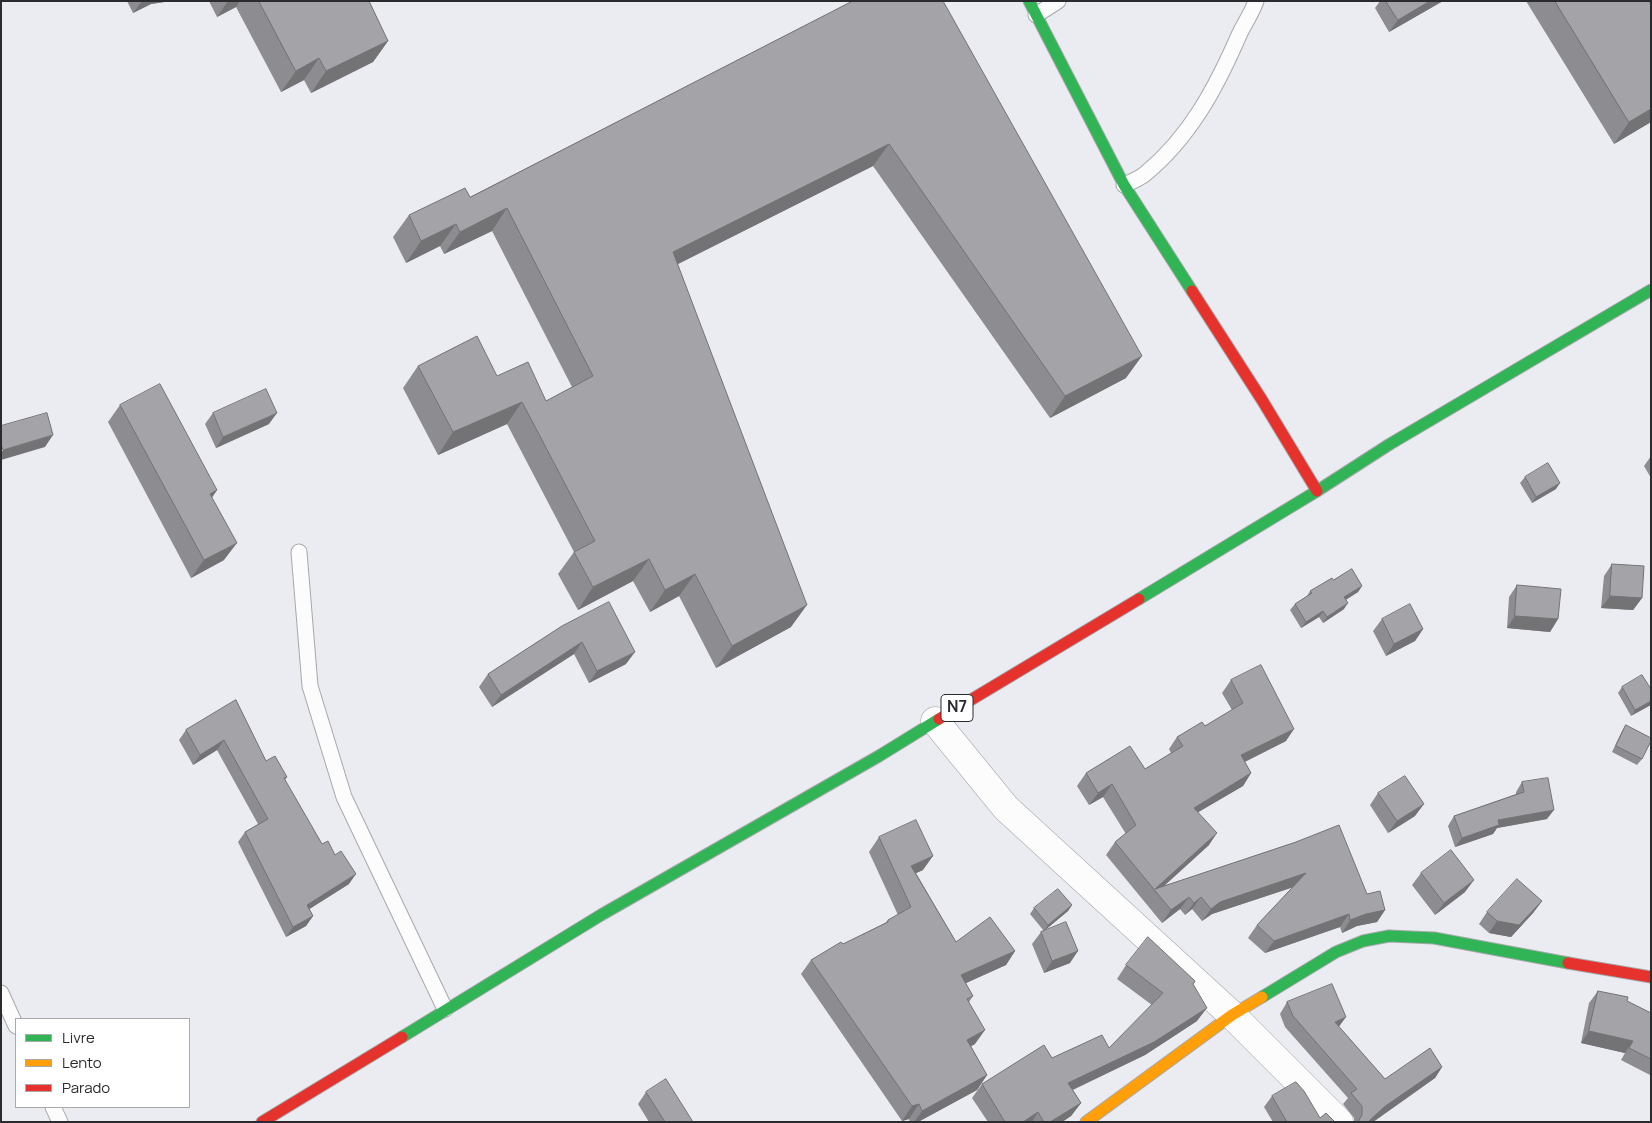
<!DOCTYPE html>
<style>
body{margin:0}
#map{position:relative;width:1652px;height:1123px;overflow:hidden;background:#ebecf1;font-family:Manrope,sans-serif}
canvas{display:block}
.frame{position:absolute;inset:0;border:2px solid #2a2b2e;pointer-events:none}
.legend{position:absolute;left:15px;top:1018px;width:175px;height:90px;box-sizing:border-box;background:#fff;border:1px solid #aaaaab;margin:0;padding:6px 9px;list-style:none;font-size:15px;color:#2a2b2e}
.legend li{display:flex;align-items:center;gap:10px;height:25px}
.legend b{width:25px;border:1px solid #aaaaab}
</style>
<div id="map">
<canvas width="1652" height="1123"></canvas>
<div class="frame"></div>
<ul class="legend">
<li><b style="height:6px;background:#30b455"></b>Livre</li>
<li><b style="height:6px;background:#ff9f0a"></b>Lento</li>
<li><b style="height:6px;background:#e5322d"></b>Parado</li>
</ul>
</div>
<script>
const context = document.querySelector('canvas').getContext('2d');
context.lineJoin = 'round';
function stroke(path, color, width, dash) { context.strokeStyle = color; context.lineWidth = width; context.lineCap = dash ? 'butt' : 'round'; context.setLineDash(dash || []); context.stroke(path); }
function fill(path, color) { context.fillStyle = color; context.fill(path, 'evenodd'); }
function label(font, color, halo, rows, align = 'center') {
  context.font = font + ' Manrope,sans-serif'; context.lineWidth = 5; context.setLineDash([]); context.textBaseline = 'middle'; context.strokeStyle = halo; context.fillStyle = color; for (const [text, x, y, turn = 0] of rows) {
    context.save(); context.translate(x, y); context.rotate((+turn || 0) * Math.PI / 180); context.textAlign = isNaN(turn) ? turn : align; if (halo) context.strokeText(text, 0, 0); context.fillText(text, 0, 0); context.restore();
  }
}
const lane = new Path2D(`
 M1036,15L1058,1
 M1124,185C1131,182 1139,179 1145,174C1190,137 1216,88 1239,35C1244,24 1252,13 1256,1
 M299,552L310,686L344,797L445,1009
 M1,993L16,1026
 M53,1107L60,1122`);
const street = new Path2D(`
 M935,721L1006,808L1232,1015L1339,1122`);
const fast = new Path2D(`
 M1029,1L1124,185L1192,291
 M1139,599L1317,491L1390,444L1651,290
 M1262,997L1336,952L1363,941L1389,936L1434,938L1568,963
 M402,1037L601,915L879,756L939,719`);
const slow = new Path2D(`
 M1086,1122L1232,1015L1262,997`);
const jam = new Path2D(`
 M1192,291L1262,400L1317,491
 M939,719L1139,599
 M1568,963L1651,977
 M262,1122L402,1037`);
const wall = new Path2D(`
 M127,1H171L151,4L133,13Z
 M209,1H369L388,41L373,62L311,93L304,80L281,92L236,7L217,17Z
 M853,1L1126,378L1050,418L873,166L678,264L791,627L716,668L679,596L650,612L633,581L578,610L558,574L574,552L507,424L438,455L403,388L418,366L497,376L546,401L572,387L492,231L444,254L440,246L406,263L393,237L409,215L470,197Z
 M1380,1H1443L1389,32L1375,8Z
 M1526,1H1651V122L1614,144Z
 M120,405L217,490L212,497L224,560L191,578L108,422Z
 M213,413L269,424L216,448L205,424Z
 M1651,456V478L1644,466Z
 M1525,477L1556,489L1532,503L1520,483Z
 M1612,564L1642,598L1633,610L1601,608L1604,576Z
 M1333,580L1362,586L1358,592L1346,600L1344,609L1323,623L1319,617L1301,628L1290,610L1295,604L1307,596L1310,591Z
 M1517,585L1558,619L1550,632L1507,628L1509,597Z
 M1382,619L1423,629L1415,641L1386,656L1373,631Z
 M562,626L626,664L589,683L574,654L492,707L479,687L488,674Z
 M1231,680L1286,741L1245,762L1251,773L1243,786L1198,812L1209,845L1163,887L1296,842L1367,894L1385,910L1377,922L1357,926L1342,933L1340,927L1265,953L1248,938L1257,925L1293,887L1212,914L1202,921L1192,909L1185,915L1180,909L1162,923L1106,855L1115,842L1126,834L1103,797L1089,805L1077,786L1086,773L1145,769L1171,753L1169,749L1177,737L1205,726L1232,710L1222,693Z
 M1622,687L1651,689L1631,716L1618,693Z
 M236,700L266,761L287,777L285,780L322,844L349,884L309,909L313,916L306,926L286,937L238,842L245,832L258,824L217,750L193,765L179,740L186,730Z
 M1626,725L1642,759L1637,765L1612,752L1622,731Z
 M1522,782L1547,819L1497,828L1493,834L1455,847L1448,826L1454,816L1516,794V792Z
 M1378,793L1415,816L1388,833L1370,805Z
 M879,837L923,870L916,873L956,942L1015,951L1006,965L965,983L973,996L969,1002L975,1044L971,1046L987,1075L977,1090L918,1122H910L909,1119L902,1121L801,974L811,960L885,923L888,920L898,915L869,852Z
 M1421,873L1465,892L1435,915L1412,885Z
 M1542,901L1533,913L1511,937L1489,933L1479,924L1487,912Z
 M1072,905L1068,911L1045,930L1070,963L1044,973L1032,944L1041,932L1044,931L1030,914L1034,908Z
 M1126,965L1195,981L1193,985L1197,1021L1145,1055L1073,1090L1081,1103L1071,1116L1062,1122H988L972,1098L982,1084L1052,1058L1109,1048L1152,1005L1117,979Z
 M1598,991L1627,1001L1651,1013L1650,1075L1621,1060L1625,1053L1581,1043L1589,1003Z
 M1287,1002L1339,1027L1385,1079L1442,1067L1435,1078L1373,1122H1354V1118L1343,1104L1348,1098L1285,1027L1280,1014Z
 M646,1092L693,1122H649L638,1104Z
 M1272,1096L1320,1118L1335,1122H1273L1264,1107Z`);
const shadedWall = new Path2D(`
 M142,1H171L151,4L133,13Z
 M228,1H240L236,7L217,17Z
 M1430,1H1443L1389,32L1398,20Z
 M388,41L373,62L311,93L326,71Z
 M319,58L304,80L281,92L296,71Z
 M1651,109V122L1614,144L1629,122Z
 M889,144L873,166L658,274L673,252Z
 M507,208L492,231L444,254L460,232Z
 M456,224L440,246L406,263L421,241Z
 M1142,356L1126,378L1050,418L1065,396Z
 M522,402L507,424L438,455L453,432Z
 M277,413L269,424L216,448L223,437Z
 M53,435L45,447L1,460V453L3,450Z
 M1560,483L1556,489L1532,503L1536,497Z
 M217,490L205,508L210,494Z
 M237,543L224,560L191,578L204,560Z
 M649,559L633,581L578,610L593,587Z
 M695,574L679,596L650,612L665,590Z
 M1362,586L1358,592L1340,603L1344,597Z
 M1610,596L1642,598L1633,610L1601,608Z
 M1348,603L1344,609L1323,623L1327,617Z
 M807,605L791,627L716,668L732,646Z
 M1323,611L1319,617L1301,628L1306,622Z
 M1515,616L1558,619L1550,632L1507,628Z
 M1423,629L1415,641L1386,656L1394,644Z
 M582,642L574,654L492,707L501,695Z
 M635,652L626,664L589,683L597,671Z
 M1651,701V705L1631,716L1635,710Z
 M1294,729L1286,741L1232,768L1241,755Z
 M224,740L217,750L193,765L200,755Z
 M1251,773L1243,786L1185,820L1194,808Z
 M1112,784L1103,797L1089,805L1098,793Z
 M1424,804L1415,816L1388,833L1397,821Z
 M1554,810L1547,819L1497,828L1493,834L1455,847L1462,838L1498,820Z
 M1217,833L1209,845L1156,893L1154,890Z
 M933,856L923,870L901,880L911,866Z
 M1306,873L1297,886L1212,914L1202,921L1211,909L1220,902Z
 M356,874L349,884L300,915L307,905Z
 M1474,880L1465,892L1435,915L1444,903Z
 M1189,897L1180,909L1162,923L1171,910Z
 M1201,897L1192,909L1185,915L1194,903Z
 M1542,901L1533,913L1511,937L1489,933L1497,921Z
 M1072,905L1068,911L1044,931L1048,925Z
 M1385,910L1377,922L1357,926L1342,933L1350,920L1366,914Z
 M1349,914L1340,927L1265,953L1274,941Z
 M313,916L306,926L286,937L293,927Z
 M1015,951L1006,965L951,990L961,975Z
 M1078,951L1070,963L1044,973L1052,961Z
 M1207,1008L1197,1021L1145,1055L1059,1096L1068,1083Z
 M1346,1017L1338,1028L1335,1022Z
 M985,1030L975,1044L957,1054L967,1040Z
 M1589,1031L1633,1041L1625,1053L1581,1043Z
 M1442,1067L1435,1078L1373,1122H1368L1384,1107Z
 M987,1075L977,1090L918,1122H914L922,1111Z
 M1081,1103L1071,1116L1062,1122H1050Z
 M919,1104L909,1119L902,1121L912,1106Z
 M1038,1112L1032,1122H1023Z`);
const building = new Path2D(`
 M259,1H369L388,41L326,71L319,58L296,71Z
 M853,1H943L1142,356L1065,396L889,144L673,252L807,605L732,646L695,574L665,590L649,559L593,587L574,552L595,541L522,402L453,432L418,366L477,336L497,376L528,362L546,401L593,376L507,208L460,232L456,224L421,241L409,215L465,188L470,197Z
 M1386,1H1430L1398,20Z
 M1555,1H1649L1651,5V109L1629,122Z
 M160,384L217,490L210,494L237,543L204,560L120,405Z
 M266,389L277,413L223,437L213,413Z
 M47,413L53,435L3,450L1,444V426Z
 M1548,463L1560,483L1536,497L1525,477Z
 M1612,564L1644,566L1642,598L1610,596Z
 M1352,569L1362,586L1344,597L1348,603L1327,617L1323,611L1306,622L1295,604L1312,593L1310,591L1332,578L1333,580Z
 M1517,585L1561,589L1558,619L1515,616Z
 M609,602L635,652L597,671L582,642L501,695L488,674L562,626Z
 M1410,604L1423,629L1394,644L1382,619Z
 M1261,665L1294,729L1241,755L1251,773L1194,808L1217,833L1155,889L1296,842L1339,825L1367,894L1380,891L1385,910L1366,914L1350,920L1349,914L1274,941L1257,925L1306,873L1220,902L1211,909L1201,897L1194,903L1189,897L1171,910L1115,842L1136,825L1112,784L1098,793L1086,773L1130,746L1145,769L1183,746L1177,737L1202,722L1205,726L1243,703L1231,680Z
 M1642,675L1651,689V701L1635,710L1622,687Z
 M236,700L266,761L275,756L287,777L284,778L322,844L328,841L335,855L341,851L356,874L307,905L313,916L293,927L245,832L268,819L224,740L200,755L186,730Z
 M1626,725L1651,738V741L1642,759L1616,746Z
 M1405,776L1424,804L1397,821L1378,793Z
 M1548,778L1554,810L1498,820L1499,825L1462,838L1454,816L1524,792L1522,782Z
 M916,820L933,856L911,866L956,942L990,917L1015,951L961,975L973,996L967,999L985,1030L967,1040L987,1075L922,1111L919,1104L912,1106L811,960L841,942L843,944L888,922V920L911,907L879,837Z
 M1451,850L1474,880L1444,903L1421,873Z
 M1517,879L1542,901L1519,925L1497,921L1487,912Z
 M1058,889L1072,905L1048,925L1034,908Z
 M1066,922L1078,951L1052,961L1041,932Z
 M1148,937L1195,981L1193,984L1207,1008L1154,1042L1068,1083L1081,1103L1050,1122H1044L1038,1112L1023,1122H1005L982,1084L1044,1045L1052,1058L1102,1035L1109,1048L1163,993L1126,965Z
 M1332,984L1346,1017L1335,1022L1385,1079L1430,1048L1442,1067L1384,1107L1368,1122H1358L1362,1115V1106L1351,1093L1357,1089L1293,1016L1287,1002Z
 M1598,991L1628,997L1627,1001L1651,1013V1059L1629,1048L1633,1041L1589,1031Z
 M666,1079L693,1122H665L646,1092Z
 M1296,1082L1304,1091L1320,1118L1326,1113L1335,1122H1287L1272,1096Z`);
const shields = [
 [957,708,32]
];
const shieldNames = [
 ["N7",957,708]
];
stroke(lane, '#a7a8ab', 17);
stroke(street, '#a7a8ab', 29);
stroke(fast, '#a7a8ab', 13);
stroke(slow, '#a7a8ab', 13);
stroke(jam, '#a7a8ab', 13);
stroke(lane, '#fcfcfd', 15);
stroke(street, '#fcfcfd', 28);
stroke(fast, '#30b455', 11);
stroke(slow, '#ff9f0a', 11);
stroke(jam, '#e5322d', 11);
fill(wall, '#8d8c90');
fill(shadedWall, '#737275');
fill(building, '#a4a3a7');
stroke(building, '#737275', 1);
for (const [x, y, w] of shields) { const box = new Path2D(); box.roundRect(x - w / 2, y - 13.5, w, 27, 4); context.fillStyle = '#fff'; context.fill(box); stroke(box, '#2a2b2e', 1); }
label('bold 16px', '#2a2b2e', null, shieldNames);
</script>
